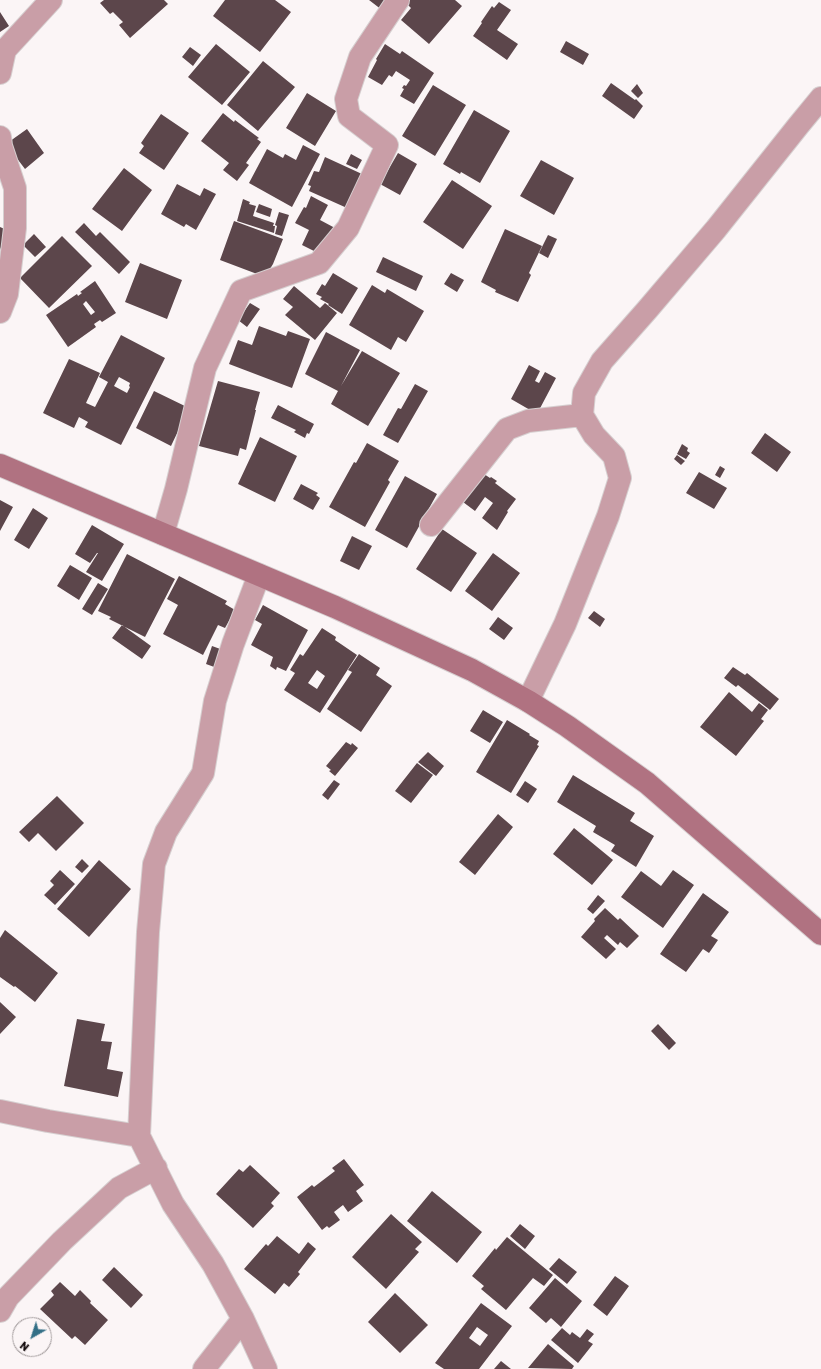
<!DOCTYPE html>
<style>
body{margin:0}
#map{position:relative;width:821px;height:1369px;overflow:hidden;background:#fbf5f6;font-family:Rubik,sans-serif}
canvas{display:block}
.north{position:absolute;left:12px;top:1317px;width:40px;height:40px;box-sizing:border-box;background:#fbf5f6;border:1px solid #9e9798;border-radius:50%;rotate:219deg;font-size:11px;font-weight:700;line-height:16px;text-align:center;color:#12090b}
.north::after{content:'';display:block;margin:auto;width:14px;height:18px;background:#336f86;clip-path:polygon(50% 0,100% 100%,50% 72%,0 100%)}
</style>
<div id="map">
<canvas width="821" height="1369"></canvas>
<div class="north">N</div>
</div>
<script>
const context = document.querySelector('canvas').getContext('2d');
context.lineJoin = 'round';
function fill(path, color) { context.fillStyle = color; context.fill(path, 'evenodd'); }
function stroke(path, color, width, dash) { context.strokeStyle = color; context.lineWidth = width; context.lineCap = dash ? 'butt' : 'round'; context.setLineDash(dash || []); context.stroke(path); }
const building = new Path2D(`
 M104,0H164L168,4L130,38L119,25L123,22L113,12L110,14L100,3Z
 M225,0H275L291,12L260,52L213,16Z
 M369,0H389L382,10Z
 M409,0H455L462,6L429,44L401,20L411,8L406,3Z
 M499,2L511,10L497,30L518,44L507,60L473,36L482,23L481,22L492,6L494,8Z
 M0,12L9,26L0,32Z
 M566,41L589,54L583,65L560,52Z
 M216,44L250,72L222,105L188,77Z
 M385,44L400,54L402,51L434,73L414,104L400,96L404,89L402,88L404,85L406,86L410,80L396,71L392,77L389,75L382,85L368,77L377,60L376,59Z
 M190,47L201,55L193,66L182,57Z
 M263,61L295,87L258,131L227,105Z
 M611,83L635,100L636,99L643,106L634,119L602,96Z
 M637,84L643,93L638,98L631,91Z
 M433,85L466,105L435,156L402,136Z
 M307,93L336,111L315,146L286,128Z
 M474,110L510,131L480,183L461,172L460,174L443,164Z
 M223,113L234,122L235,120L259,138L257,139L261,142L246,163L249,165L237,181L223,170L229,163L201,141Z
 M161,114L189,133L164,170L139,153L144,146L141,143Z
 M27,129L44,153L25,169L6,144Z
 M303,145L320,154L292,207L249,183L267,149L283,158L285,154L296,160Z
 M398,153L417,164L400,195L380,184Z
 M351,154L362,160L357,169L346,164Z
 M325,157L362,174L347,208L309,191L311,186L308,185L314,171L319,172Z
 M541,160L574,178L554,215L520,196Z
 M124,168L152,190L122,231L92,209Z
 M452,180L492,206L463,249L423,222Z
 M177,184L200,196L204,188L216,194L196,230L186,224L184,227L161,214Z
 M311,196L328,205L320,220L335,228L322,255L302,245L309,230L295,223L304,207L306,208Z
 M243,199L250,202L249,204L256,206L253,216L274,223L273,226H275L274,233L237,221Z
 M259,204L272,209L270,217L256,212Z
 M279,212L289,215L282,236L275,234L277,226L275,225Z
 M234,221L283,239L273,264L265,277L220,260Z
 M84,223L96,236L100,232L130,262L119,274L75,232Z
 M0,227L7,230L0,250Z
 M505,229L542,246L529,273L531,275L518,302L495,292L496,290L481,282Z
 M34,234L46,247L35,257L23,245Z
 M548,235L557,239L548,258L539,253Z
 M62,236L92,266L49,308L20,278Z
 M383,257L423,276L416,291L376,272Z
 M140,263L182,280L167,319L125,302Z
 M333,273L358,288L342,314L328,305L329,304L320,299L322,297L316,294L322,284L325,286Z
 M451,273L464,280L457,292L444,284Z
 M95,281L116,313L102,322L100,320L94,324L96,327L68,347L46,315L77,294L78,296L82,293L80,292ZM86,301L95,312L91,315L83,304Z
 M372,285L385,293L387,289L424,311L406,342L398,337L391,350L349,325Z
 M294,286L320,308L325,303L337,313L315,340L285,315L293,307L283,299Z
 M250,303L260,309L247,327L238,320Z
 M259,326L286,336L288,331L310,339L292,388L229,364L238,340L252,345Z
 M326,332L360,350L341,386L362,351L400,373L368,426L331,404L338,391L305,374Z
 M121,335L165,358L121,445L85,427L88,422L79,417L74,428L43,413L69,359L100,373L86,403L95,407L108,382L99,377ZM119,377L130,383L129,386L130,387L127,393L114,386Z
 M529,365L540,371L535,381L539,383L545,372L556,378L537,414L511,399Z
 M218,381L260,392L255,410H256L246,450L240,448L238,456L199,446Z
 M415,384L428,391L398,443L383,435L398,408L401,409Z
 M154,391L189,408L171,446L136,428Z
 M278,405L314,424L309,434L307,433L305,438L294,432L296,430L271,418Z
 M765,433L791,452L777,472L751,453Z
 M260,437L297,456L275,502L238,484Z
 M367,443L399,461L388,480L390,482L365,527L329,507L354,462L356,463Z
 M682,444L688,448L687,451L690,453L686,459L677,454Z
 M677,455L685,461L681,465L674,459Z
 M720,466L725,469L720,478L715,475Z
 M699,472L727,488L714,509L686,493Z
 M484,474L490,478L491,477L497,481L495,483L516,499L507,511L508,512L497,530L482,518L493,503L485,497L475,511L463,502Z
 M405,476L437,494L407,548L375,530Z
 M301,484L318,493L316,495L320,498L313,510L293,499Z
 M0,500L13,507L0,531Z
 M33,508L48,518L29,549L14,540Z
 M92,525L124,544L102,581L86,572L98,553H97L90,563L75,554Z
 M442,529L477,553L451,592L416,569Z
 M352,536L372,546L359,570L340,561Z
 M493,553L520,573L492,611L465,591Z
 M127,554L175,579L145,637L109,619L111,617L98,611Z
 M70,565L92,578L79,600L57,586Z
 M179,576L227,601L225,604L235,610L225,628L218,625L203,655L163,634L178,605L167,599Z
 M98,583L108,589L92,615L82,609Z
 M263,605L308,630L286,671L277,667L276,670L270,666L273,657L251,645L262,624L255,620Z
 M594,611L605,619L600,627L588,618Z
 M498,617L513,628L504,640L489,629Z
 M122,625L151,646L142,659L112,638Z
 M322,628L336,637L335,640L357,655L320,713L284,690L295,673L290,670L300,654L303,656ZM317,670L325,676L317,689L308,683Z
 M212,646L223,650L217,668L206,664Z
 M359,654L380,668L376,675L392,686L361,732L327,709L352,672L348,670Z
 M733,667L745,675L747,673L779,699L770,710L738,685L736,687L724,678Z
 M729,692L752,712L759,703L768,710L761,719L764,721L736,756L700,727Z
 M483,710L503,722L490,743L470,731Z
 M507,720L530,734L529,735L539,741L537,745L539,746L511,793L476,772Z
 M346,742L351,745L352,743L358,748L335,776L329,771L331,770L326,766Z
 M428,752L444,766L436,776L418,762Z
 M417,763L433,775L411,803L395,791Z
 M573,775L635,813L630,821L654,836L636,867L611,851L615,845L593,832L596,826L557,802Z
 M334,780L340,784L328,800L322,795Z
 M525,781L537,789L528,803L516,795Z
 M57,796L84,823L56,851L38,833L29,842L19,832Z
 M498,814L513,827L475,875L459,862Z
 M574,828L613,860L592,885L553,854Z
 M82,859L89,866L82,873L75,867Z
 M99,860L131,889L89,937L57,909Z
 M60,870L75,884L55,905L44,895L54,885L50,881Z
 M673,870L694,885L663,928L621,897L641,871L661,886Z
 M703,893L729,912L711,936L718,940L709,953L703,949L686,972L660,954Z
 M598,895L605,901L593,914L587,909Z
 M605,908L618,920L620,918L639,936L627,948L620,942L618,945L607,935L604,938L616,949L606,959L581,937L595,921L594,919Z
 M5,930L58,973L35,1002L15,986L14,987L0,977V938Z
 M0,1002L16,1017L0,1034Z
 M77,1019L105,1024L101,1041L112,1042L107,1069L123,1072L118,1097L64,1086Z
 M658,1024L676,1043L669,1050L651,1031Z
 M344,1159L364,1185L356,1191L363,1201L348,1212L343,1205L334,1212L340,1220L329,1228L327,1226L322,1230L297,1197L312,1185L314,1187L335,1171L332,1168Z
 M250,1165L280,1193L271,1203L274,1206L253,1228L216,1194L239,1169L243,1172Z
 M432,1191L482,1232L457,1263L407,1221Z
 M391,1214L422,1242L415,1249L419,1252L386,1289L352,1257Z
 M520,1224L535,1236L525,1249L510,1236Z
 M277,1236L299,1254L308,1242L316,1249L298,1272L300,1274L289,1287L284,1283L275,1294L244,1269L266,1244L268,1246Z
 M507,1237L553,1275L544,1286L533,1278L506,1310L481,1289L484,1286L472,1276L495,1248L496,1250Z
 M559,1258L577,1272L567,1284L549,1269Z
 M114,1267L143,1295L131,1308L102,1280Z
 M615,1276L629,1286L607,1316L593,1305Z
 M555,1278L582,1301L561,1327L551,1318L546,1323L529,1308Z
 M60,1282L75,1296L80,1290L91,1301L90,1303L108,1320L85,1345L75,1336L72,1339L40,1309L54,1295L51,1291Z
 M395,1293L428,1325L400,1353L368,1322Z
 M481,1303L512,1326L479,1369H444L435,1363ZM477,1327L488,1335L480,1346L469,1338Z
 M562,1328L570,1335L572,1332L580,1338L587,1329L594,1334L588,1341L593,1344L578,1363L551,1340Z
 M548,1344L574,1366L572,1369L528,1368Z
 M501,1361L511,1369H494Z`);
const street = new Path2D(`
 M0,73L5,50L51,0
 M0,137L1,146L15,188V228L7,294L0,312
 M431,525L507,429L528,421L582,415
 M163,534L176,489L205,368L241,291L319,263L348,228L387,145L349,116L346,99L360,57L398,0
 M259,575L233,644L215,701L203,773L166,832L154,864L148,932L139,1136L173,1204L213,1264L243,1319L266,1369
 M528,701L565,624L608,516L620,478L614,456L594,435L582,415L584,393L602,361L647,310L716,229L798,126L821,98
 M0,1111L48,1121L139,1136
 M0,1311L8,1297L62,1241L119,1188L156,1168
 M204,1369L243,1319`);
const secondary = new Path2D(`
 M0,465L335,607L472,670L528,701L567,726L647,783L821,934`);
fill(building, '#5c464b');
stroke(street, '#d6cfd0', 24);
stroke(secondary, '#d6cfd0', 24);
stroke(street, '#c99ea7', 22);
stroke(secondary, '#b07281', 22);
</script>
